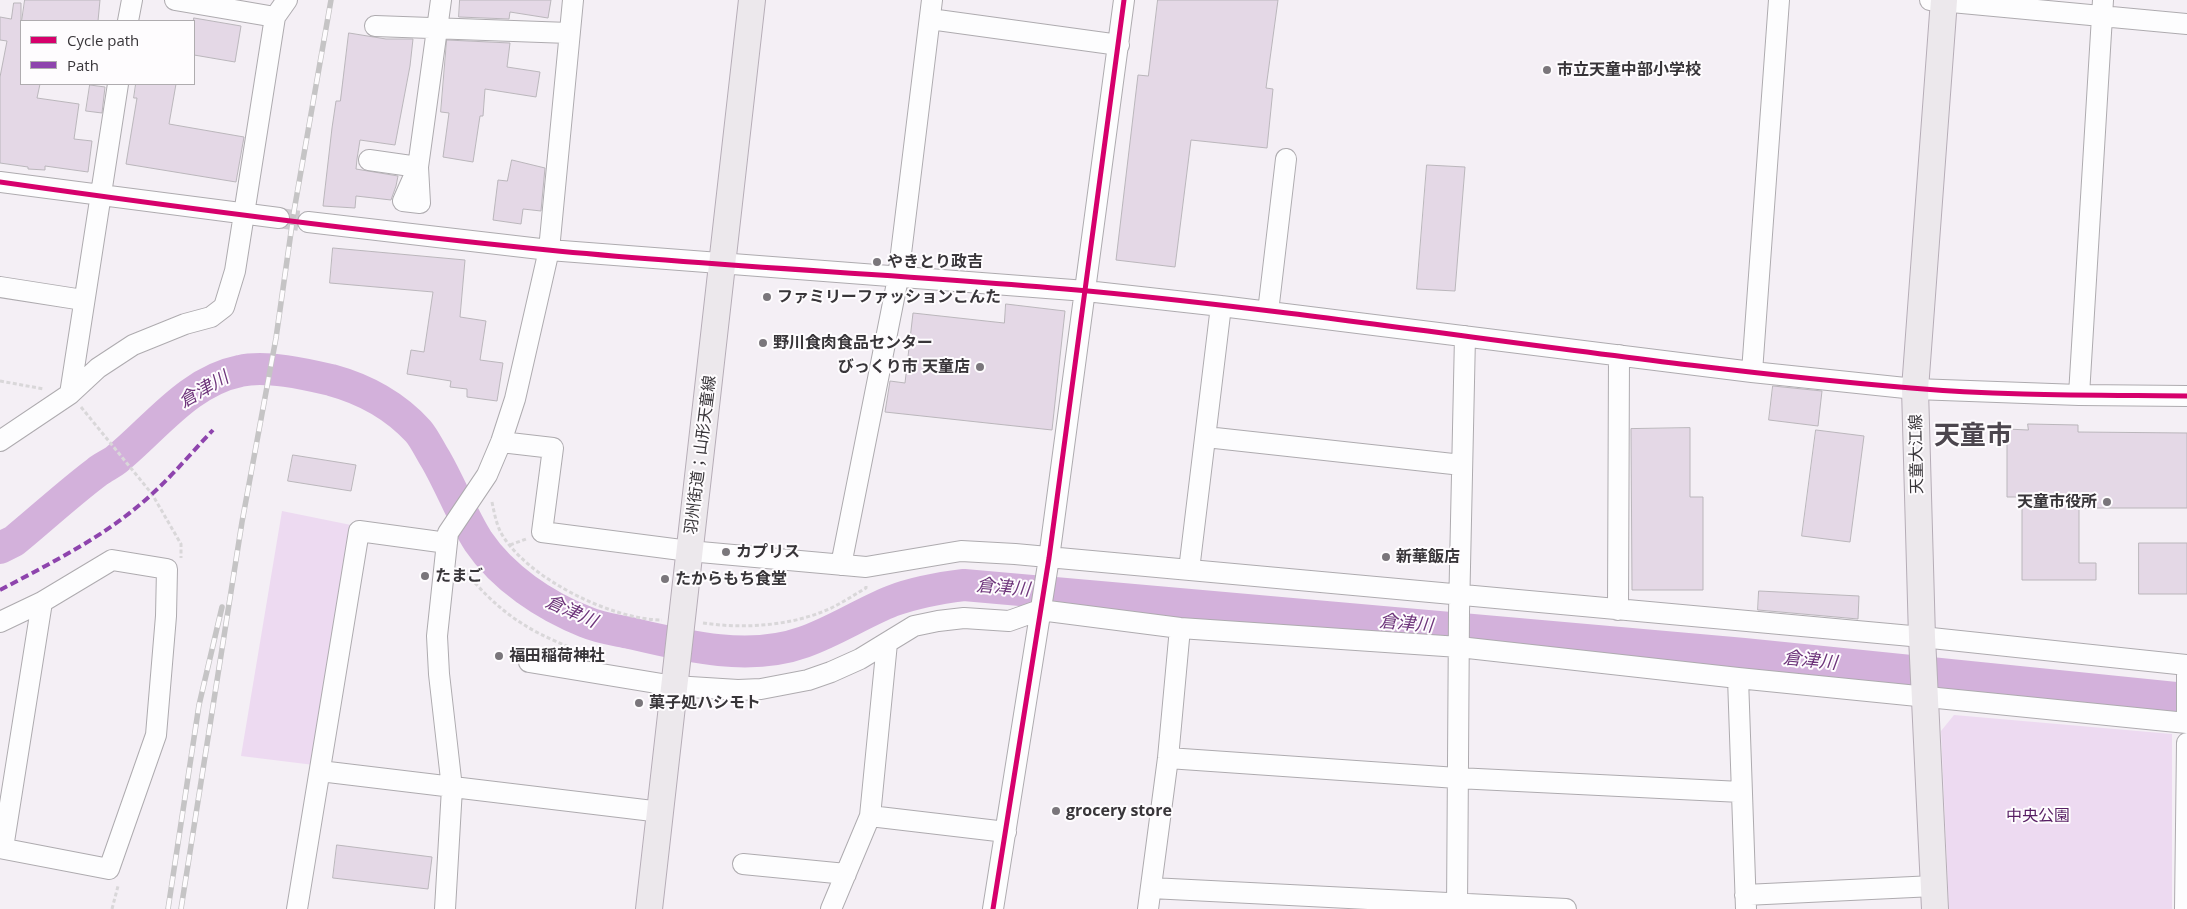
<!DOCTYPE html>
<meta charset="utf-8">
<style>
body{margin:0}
#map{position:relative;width:2187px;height:909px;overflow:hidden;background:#f4eff5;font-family:"Open Sans",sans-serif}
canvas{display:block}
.legend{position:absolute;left:20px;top:20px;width:175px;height:65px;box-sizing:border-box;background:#fefcfe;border:1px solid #afacaf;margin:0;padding:6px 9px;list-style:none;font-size:15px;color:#383539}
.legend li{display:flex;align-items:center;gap:10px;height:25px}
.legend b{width:25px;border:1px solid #afacaf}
</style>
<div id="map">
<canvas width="2187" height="909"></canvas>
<ul class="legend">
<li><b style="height:6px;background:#d6006c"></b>Cycle path</li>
<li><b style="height:6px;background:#8e44ad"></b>Path</li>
</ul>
</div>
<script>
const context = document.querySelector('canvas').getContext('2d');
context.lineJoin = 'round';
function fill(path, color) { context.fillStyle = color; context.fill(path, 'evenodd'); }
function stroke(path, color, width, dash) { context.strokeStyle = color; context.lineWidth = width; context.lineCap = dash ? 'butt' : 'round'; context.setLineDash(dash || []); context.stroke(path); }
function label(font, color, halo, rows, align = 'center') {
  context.font = font + ' "Open Sans","Noto Sans JP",sans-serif'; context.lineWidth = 4; context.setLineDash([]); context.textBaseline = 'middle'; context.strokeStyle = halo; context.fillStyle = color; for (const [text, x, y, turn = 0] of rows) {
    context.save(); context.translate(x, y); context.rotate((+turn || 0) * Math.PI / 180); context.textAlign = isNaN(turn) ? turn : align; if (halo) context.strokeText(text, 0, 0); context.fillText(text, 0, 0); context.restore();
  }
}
const green = new Path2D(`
 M282,511L351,525L314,765L241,756Z
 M1954,715L2172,734V909H1949L1941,731Z`);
const river = new Path2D(`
 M0,548L14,541C42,518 69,493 97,472C103,467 111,464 117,459C155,428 189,381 240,371C266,365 305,374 331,380C364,389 395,406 418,431C425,439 430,451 436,460C451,486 462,516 478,541C503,578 545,606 586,622C600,628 616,630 630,633C685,646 749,662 804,642C835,631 862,613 892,601C916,592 939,588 964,585L1744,654L2187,699`);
const building = new Path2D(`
 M25,0H100L98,21H22Z
 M460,0H551L548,18L510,12L509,19L459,17Z
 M1158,0H1278L1266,88L1273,89L1267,148L1191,140L1175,267L1116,260L1138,75L1148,76Z
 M14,3H21V84H40L37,98L79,104L74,139L92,141L88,172L45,166V170L28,169V167L0,163V77L7,41L0,40V17L11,19Z
 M194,18L241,26L235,62L194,55Z
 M349,33L386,39H413L410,66L395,145L360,140L357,159L356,169L398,176L396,186L391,200L356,196L355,208L323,206L332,128L336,101H340Z
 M447,40L510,43L507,67L540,72L536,97L485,89L483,116H480L473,162L443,157L449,113L441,112Z
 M136,84H176L169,124L244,137L236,182L126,164L137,98H134Z
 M90,85L105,87L102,113L86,111Z
 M512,160L545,168L541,211L523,209L521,224L493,220L498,180L507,181Z
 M1427,165L1465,167L1455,291L1417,289Z
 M333,248L465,260L460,317L486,321L480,360L503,363L497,401L467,397V389L450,387L451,381L407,374L411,350L424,352L433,292L330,283Z
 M1006,304L1065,311L1052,430L885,412L890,381L905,383L913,313L1004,323Z
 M1773,386L1822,391L1818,426L1769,420Z
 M2028,424L2078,425V432L2187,433V508H2079V563H2096V580H2022V497H2007V429L2028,430Z
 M1690,428V497H1703V590H1632L1631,429Z
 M1816,430L1864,436L1850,542L1802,536Z
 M293,455L356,465L351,491L288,481Z
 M2139,543H2187V594H2139Z
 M1759,591L1859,596L1858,619L1758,610Z
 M337,845L432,857L428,889L333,878Z`);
const minorTunnel = new Path2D(`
 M279,218L308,222`);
const path = new Path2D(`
 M0,381L44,389
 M81,407L152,494L181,544V558
 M492,502C494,512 496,522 500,531C524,577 612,620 662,620
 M510,545L526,539
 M462,568C497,610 523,629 574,649
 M703,623C744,629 791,626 829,609C842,603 854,595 866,588V585
 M112,909L118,886`);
const minor = new Path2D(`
 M175,0L275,17L287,0
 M1930,0L2187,24
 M930,19L1119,45
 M128,21L132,0
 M375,26L569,33
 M369,160L418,167L403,201L420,203L418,167L441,0
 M0,182L279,218
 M308,222L549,250L1086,291L1221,306L1752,372L1915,389L2079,395L2187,396
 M0,287L83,300
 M1268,312L1286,159
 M1752,372L1779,0
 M70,394L98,368L133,345L185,324L211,317L224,307L235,271L275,17
 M2079,395L2103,0
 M1206,437L1462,465
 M0,441L70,394L118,84
 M501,442L553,448L542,532L689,551L866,567L961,551L1015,554L1922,637L2187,665
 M841,565L898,278L932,0
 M1189,570L1221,306
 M1618,610L1619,355
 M0,622L42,602L112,560L167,569L166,616L156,735L109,869L0,848
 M529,662L674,686L738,690L761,689L808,680L831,672L860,659L914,626L938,621L964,618L1009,621L1040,610L1180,628L1459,647L1738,678L2187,723
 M2187,674V720
 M1738,678L1746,909
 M1168,758L1457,778L1741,792
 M320,771L661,812
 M870,816L1006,832
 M3,848L42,602
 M743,864L846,874
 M1151,888L1566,909
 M1745,895L1934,886
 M297,909L359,531L447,543
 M445,909L452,788L439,674L437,636L448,533L487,475L501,442L515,399L549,250L573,0
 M831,909L870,816L887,643
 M993,909L1049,558L1124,0
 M1148,909L1168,758L1180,628
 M1457,909L1459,613L1465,336
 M2185,909L2187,743`);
const major = new Path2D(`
 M649,909L752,0
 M1935,909L1922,637L1915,389L1944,0`);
const rail = new Path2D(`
 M168,909L199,705L222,607
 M181,909L242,522L276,338L294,211L331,0`);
const quiet = new Path2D(`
 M0,590C53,562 108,535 152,494C174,474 193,451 213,430`);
const cycleway = new Path2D(`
 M0,182C182,208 365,232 548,250C728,268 908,274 1088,291C1363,317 1636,365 1911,388C2002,396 2095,395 2187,396
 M993,909L1049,558L1124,0`);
const markers = [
 [1547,70,5,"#7a767b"],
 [877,262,5,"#7a767b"],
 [767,297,5,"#7a767b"],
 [763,343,5,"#7a767b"],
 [980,367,5,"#7a767b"],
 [2107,502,5,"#7a767b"],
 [726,552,5,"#7a767b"],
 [1386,557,5,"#7a767b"],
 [425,576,5,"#7a767b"],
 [665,579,5,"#7a767b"],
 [499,656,5,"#7a767b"],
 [639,703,5,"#7a767b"],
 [1056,811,5,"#7a767b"]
];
const poiNames = [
 ["市立天童中部小学校",1557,70],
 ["やきとり政吉",887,262],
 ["ファミリーファッションこんた",777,297],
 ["野川食肉食品センター",773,343],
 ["びっくり市 天童店",970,367,"right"],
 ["天童市役所",2097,502,"right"],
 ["カプリス",736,552],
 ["新華飯店",1396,557],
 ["たまご",435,576],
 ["たからもち食堂",675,579],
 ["福田稲荷神社",509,656],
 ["菓子処ハシモト",649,703],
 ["grocery store",1066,811]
];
const streetNames = [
 ["天童大江線",1917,454,-91],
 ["羽州街道；山形天童線",701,455,-83]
];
const parkNames = [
 ["中央公園",2038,816]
];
const waterNames = [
 ["倉津川",204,390,-30],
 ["倉津川",1003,588,5],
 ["倉津川",571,612,24],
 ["倉津川",1406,624,5],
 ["倉津川",1810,661,6]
];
const townNames = [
 ["天童市",1973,437]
];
fill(green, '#eddaf1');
stroke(river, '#d3b1db', 32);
fill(building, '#e4d8e6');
stroke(building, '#bab6bb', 1);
stroke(minorTunnel, '#cecacf', 20, [20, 10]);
stroke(minor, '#aeabaf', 22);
stroke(major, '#b6adb7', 28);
stroke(path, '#d9d7d9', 3, [4, 2.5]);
stroke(minor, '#fdfdfe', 20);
stroke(major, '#ece8ec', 26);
stroke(rail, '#c5c4c5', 5.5);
stroke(rail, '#fefcfe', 4, [11]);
stroke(quiet, '#8e44ad', 4, [8, 4]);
stroke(cycleway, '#d6006c', 5);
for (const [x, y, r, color] of markers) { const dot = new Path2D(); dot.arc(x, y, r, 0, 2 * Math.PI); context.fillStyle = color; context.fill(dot); stroke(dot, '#fefcfe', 2); }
label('bold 16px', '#383539', '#fefcfe', poiNames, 'left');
label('16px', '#383539', '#fefcfe', streetNames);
label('16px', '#571e63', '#fefcfe', parkNames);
label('italic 18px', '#6d347a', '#fefcfe', waterNames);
label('bold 26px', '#4c464e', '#fefcfe', townNames);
</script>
